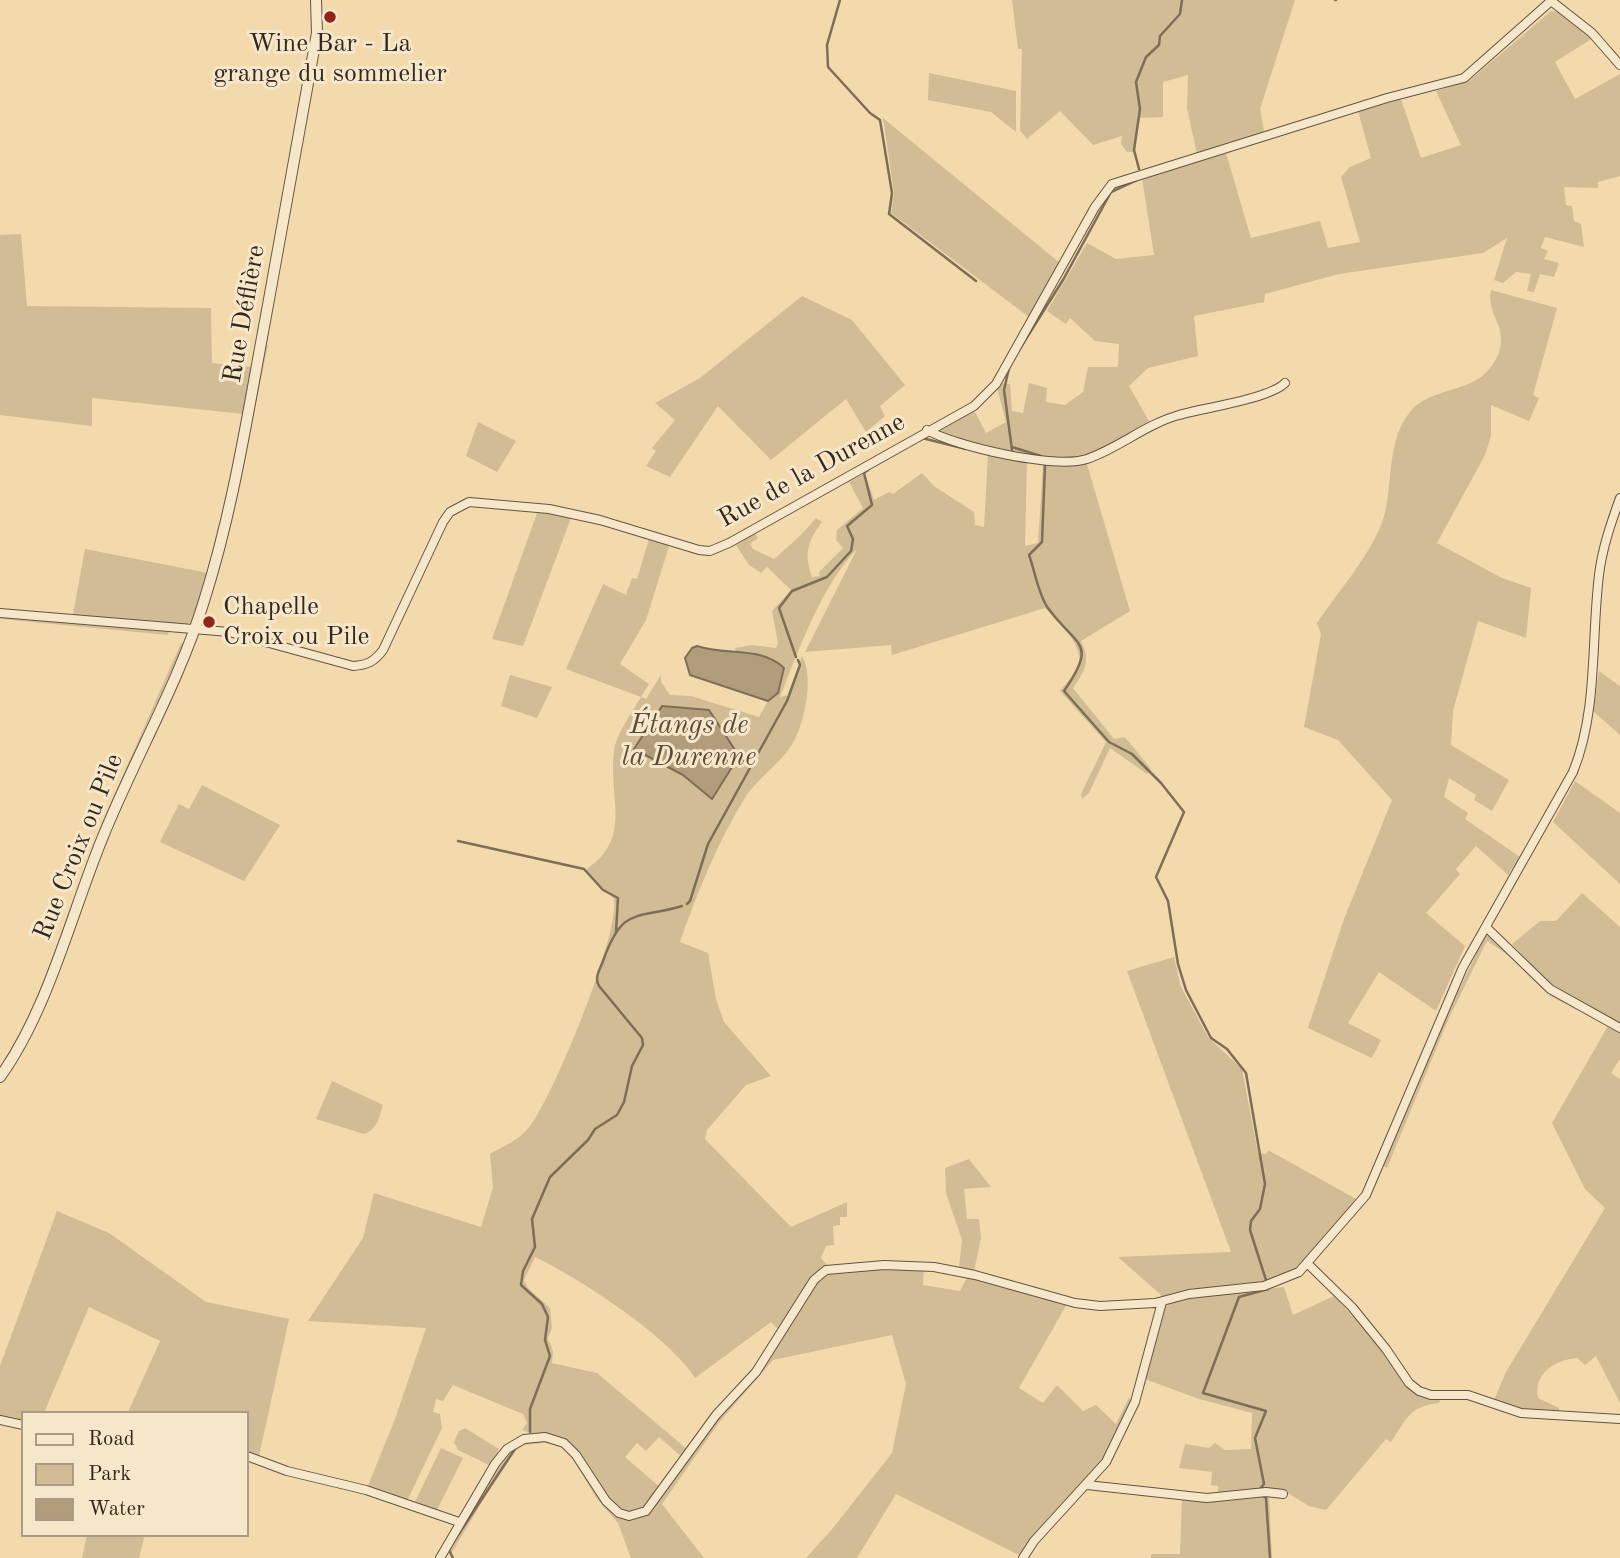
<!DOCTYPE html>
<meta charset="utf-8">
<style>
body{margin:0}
#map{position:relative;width:1620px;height:1558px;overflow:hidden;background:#f2daad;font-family:"Old Standard TT",serif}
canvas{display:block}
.legend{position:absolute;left:21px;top:1411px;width:228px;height:126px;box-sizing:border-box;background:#f7e7ca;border:2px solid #a99b85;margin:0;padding:9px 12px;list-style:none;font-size:21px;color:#33281e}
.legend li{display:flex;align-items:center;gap:14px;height:35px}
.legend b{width:35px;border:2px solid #a99b85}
</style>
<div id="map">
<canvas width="1620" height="1558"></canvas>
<ul class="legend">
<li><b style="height:9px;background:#f7e7ca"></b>Road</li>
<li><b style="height:19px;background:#d2bc95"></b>Park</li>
<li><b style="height:19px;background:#b19d7c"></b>Water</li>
</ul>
</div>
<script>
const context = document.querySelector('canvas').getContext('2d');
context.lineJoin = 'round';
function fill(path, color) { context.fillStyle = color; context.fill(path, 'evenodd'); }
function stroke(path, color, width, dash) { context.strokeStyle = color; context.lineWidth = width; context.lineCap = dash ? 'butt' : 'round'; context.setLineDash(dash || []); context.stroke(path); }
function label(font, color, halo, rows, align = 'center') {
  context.font = font + ' "Old Standard TT",serif'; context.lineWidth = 6; context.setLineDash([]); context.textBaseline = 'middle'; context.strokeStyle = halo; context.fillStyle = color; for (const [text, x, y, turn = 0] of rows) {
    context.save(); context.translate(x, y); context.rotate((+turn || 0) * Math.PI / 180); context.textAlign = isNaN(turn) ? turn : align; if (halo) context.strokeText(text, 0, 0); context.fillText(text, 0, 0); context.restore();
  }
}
const green = new Path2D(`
 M1012,0H1295L1260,109L1264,131L1285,126L1197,154L1187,108L1188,75L1163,82V117L1140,118L1134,152H1127L1121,144L1122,136L1093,145L1060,111L1027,139L1020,130L1022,49H1018Z
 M1551,11L1563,13L1593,38L1555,62L1575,99L1620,74V176L1598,182V188L1564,187L1566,205L1572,206L1574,221L1581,224L1584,247L1545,237L1541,248L1548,251L1544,259L1559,263L1554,277L1540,274L1534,292L1527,291L1531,274L1516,272L1503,283L1494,280L1507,238L1483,253L1339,274L1265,294L1264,302L1194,316L1198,356L1148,368L1129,386L1150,423L1086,457L1046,460L937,433L974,410L986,433L1006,422L997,388L1001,383L1010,384L1012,411L1023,413L1029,383L1047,388L1046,402L1065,405L1083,392L1088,367H1118L1119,344L1095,341L1070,318L1066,324L1047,311L1087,243L1116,259L1154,255L1142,178L1226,153L1251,238L1320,221L1328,248L1360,242L1341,177L1350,167L1371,158L1358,111L1401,99L1421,158L1461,145L1436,91L1469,81Z
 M929,73L1016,91V132L991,112L928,100Z
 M883,118L1060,263L1029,317L891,213L894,193Z
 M21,234L27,306L211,308L212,363L252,367L244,414L92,398V426L0,415V235Z
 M1491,290L1557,308L1533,395L1539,398L1529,421L1491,405V436L1485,455L1437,543L1502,578L1531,588L1526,638L1478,621L1453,711L1451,745L1509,780L1492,811L1474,800L1476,795L1449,778L1444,797L1468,813L1465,819L1520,857L1508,875L1476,846L1456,869L1460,874L1426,913L1465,946L1436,1011L1379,972L1348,1023L1381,1040L1372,1058L1308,1028L1344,919L1392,800L1338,740L1304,727L1321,634L1317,623C1337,593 1364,563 1379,530C1396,494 1383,444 1410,412C1431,385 1475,396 1495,361C1513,329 1485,316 1491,290Z
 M802,296L852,320L905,385L880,406L885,416L866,432L846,399L771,460L718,406L670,477L646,466L656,451L652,448L675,420L655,403L700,378Z
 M264,344L268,345L242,468Z
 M478,422L516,441L497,472L466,456Z
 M988,454L1027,460L1025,546L1038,543L1043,464H1087L1130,611L1081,641C1091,661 1085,671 1073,688L1114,739L1125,737L1151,769L1147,774L1110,748L1089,793L1082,799L1081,794L1106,742L1060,691C1065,684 1073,677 1077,669C1088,648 1058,621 1045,608L892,655L891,645L805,652L857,549C822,585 799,649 780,697L788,695L802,656C814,676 805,719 795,739C784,761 760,776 746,796C718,841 697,893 680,942L708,953L716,999L724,1022L771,1076L746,1085L707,1130L705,1139L791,1227L847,1202V1217H840V1225L833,1226L834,1245L826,1246L821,1258L828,1266L817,1272L781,1332L771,1322L695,1378C670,1337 579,1278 535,1257L524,1280L528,1288L550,1308L552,1328L548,1338L553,1351L552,1363L597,1373L688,1450L683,1458L659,1437L646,1451L637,1443L625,1457L661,1488L647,1507L626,1513L611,1504L571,1446L522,1430L527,1423L523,1414L453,1385L443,1401L436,1399L433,1412L440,1414L442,1428L407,1501L367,1488L395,1419L426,1328L308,1321L363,1238L374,1193L481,1227L493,1187L490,1154C504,1146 521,1139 530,1126C554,1095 620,934 614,899L584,871C634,838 608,801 614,751C616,734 632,713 641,697L566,669L603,584L626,595L632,578L637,579L649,539L636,533L670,543L646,620L620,664L649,684L641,697L646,699L661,675V682L670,695L691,696L759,717L768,701L778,693L756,653L737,654L735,648L752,645L776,648L778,643L772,611L791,590L767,567L761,573L749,565L736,545L755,533L758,538L750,544L753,549L774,559C789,546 803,534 816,518L822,522C807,542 804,554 812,577L820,576L819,572L843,548L836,540L837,530L863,508L849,482L865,473L874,500L889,492L893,494L922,473L934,486L974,512L975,525L984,527ZM635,749L739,756L712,798L683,775Z
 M529,509L571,518L523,646L492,639L537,513H542Z
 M85,549L208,573L195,621L184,625L76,617L73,614Z
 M0,616L169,632L168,635L0,619Z
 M181,643L184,644L107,812Z
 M1599,671L1620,686V735L1593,711Z
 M510,675L552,687L537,718L501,706Z
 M1575,781L1620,813V884L1553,822Z
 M202,785L280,825L244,881L160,842L179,804L189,809Z
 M1582,893L1620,927V1024L1551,986L1512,944L1540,921H1556Z
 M1491,935L1537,980L1620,1030V1059L1611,1073L1620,1079V1403L1596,1356L1585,1365L1577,1358C1555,1360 1533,1373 1538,1398L1559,1408V1415L1517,1411L1494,1400L1506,1372L1605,1208L1585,1189L1552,1123L1608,1026L1550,996L1508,955L1487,941L1449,1018L1387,1168L1383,1166L1428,1053L1485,936Z
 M1174,957L1181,987L1208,1037L1242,1069L1258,1153L1266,1154L1268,1150L1358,1200L1301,1268L1276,1281L1161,1299V1295L1118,1257L1231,1252L1127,971Z
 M332,1081L383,1105C379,1117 378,1129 364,1134L316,1119Z
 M969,1159L991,1187L964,1189L967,1219H979L981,1238L974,1271L959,1267L962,1240L946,1193L945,1168Z
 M57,1211L109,1233L206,1302L289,1319L259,1456L247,1454V1413L128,1412L160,1341L89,1307L44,1413H23V1423L0,1416V1366Z
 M868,1267L924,1268L923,1285L960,1291L967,1277L1067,1304L1019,1388L1043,1403L1057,1385L1083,1411L1096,1405L1116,1424L1129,1398L1133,1401L1107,1457L1021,1556L896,1494L857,1558H806L833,1528L892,1453L906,1384L892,1335L773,1360L718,1424L662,1504L704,1558H631L618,1523L597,1499L571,1456L560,1446L545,1443L524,1445L516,1450L495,1480L451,1554L446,1550L498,1464L522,1442L543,1439L566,1446L597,1493L631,1519L647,1513L817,1280L825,1273Z
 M1284,1287L1293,1315L1334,1296L1390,1357L1406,1384L1441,1399L1439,1403C1409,1406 1407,1419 1391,1442L1386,1439L1326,1510L1309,1506L1281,1489L1218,1496V1486L1211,1485L1212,1472L1179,1468L1185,1444L1209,1448L1215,1443L1225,1450L1251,1449L1252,1413L1199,1399L1142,1378L1162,1311L1168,1304L1183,1298Z
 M465,1428L499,1449L491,1466L458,1450L454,1442L459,1431Z
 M441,1448L463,1458L436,1512L414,1504Z
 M1269,1496L1272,1558H1151V1554H1180L1182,1497L1208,1501Z
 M87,1535H145L139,1558H82Z`);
const water = new Path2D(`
 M697,646C725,656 762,646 784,668L778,693L768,701L690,675L685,658L692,648Z
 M662,706L709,710L739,756L712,799L683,775L634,749Z`);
const stream = new Path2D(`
 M840,0L827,45L828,67L870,113L880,120L892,193L889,214L976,281
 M1335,0H1336
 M1139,169L1134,150L1140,109L1136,82L1146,57L1159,45L1160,36L1180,14L1182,0
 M1019,350L1063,280L1111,192L1139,179
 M1009,368L1004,390L1012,450
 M922,438L966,449
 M1012,447L1041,456
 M1045,465L1042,542L1029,555C1035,571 1038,594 1048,608C1076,647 1099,641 1064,691L1109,742L1132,754L1161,783L1184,812L1156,877L1168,901L1178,964L1186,990L1211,1038L1227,1049L1246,1073L1265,1184L1260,1209L1251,1221L1250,1230L1266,1280
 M796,657L779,608L792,591L827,577L851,551L853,539L847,526L872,505L864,473L869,469
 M458,841L584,869L603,890L618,898L616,932
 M687,904L690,901L708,844L787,701L800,665L798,660
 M530,1432V1409L550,1356L545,1340L548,1317L542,1304L521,1285L523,1271L535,1247L532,1219L550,1177L588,1140L595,1129L617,1115L624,1102L632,1066L643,1045L642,1038L599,986C594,977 600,970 603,961C623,905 636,920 682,906
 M1260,1489L1264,1484L1255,1438L1266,1411L1203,1393L1239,1297L1268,1289
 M1262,1495L1266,1498L1270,1558
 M452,1544L515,1449
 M449,1550L453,1558`);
const minor = new Path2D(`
 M1550,0L1592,33L1620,65
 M927,430C957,447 1055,469 1087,459C1119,448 1146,424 1179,415C1203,408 1269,399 1285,383
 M0,613L229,632L353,666C367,665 374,662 383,650L443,522L450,512L469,502L549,509L600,520L699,550L710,551L729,543L974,406L996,384L1095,207L1112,184L1387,98L1464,78L1551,1
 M1486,927L1550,989L1620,1028
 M1309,1265L1352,1307L1386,1349L1409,1383L1419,1391L1431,1395H1468L1521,1413L1620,1419
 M0,1420L23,1425
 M247,1456L287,1471L366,1490L459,1522
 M1087,1485L1207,1498L1266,1492L1283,1494
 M440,1558L495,1464L507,1449L524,1439L545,1437L564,1443L576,1455L606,1501L619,1513L629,1516L646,1511L716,1415L756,1372L814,1280L826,1270L884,1265L934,1267L975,1275L1075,1303L1100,1306L1155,1303L1189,1294L1264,1286L1299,1272L1366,1195L1463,967L1573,772C1598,711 1591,640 1599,575C1602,549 1611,523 1620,498
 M1023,1558L1034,1541L1106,1462L1135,1402L1162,1302`);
const tertiary = new Path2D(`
 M0,1077C48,1010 71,915 102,839C134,759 179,683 204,601C231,516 245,430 261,343C280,240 298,137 317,33L316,0`);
const markers = [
 [330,17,7,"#8f2418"],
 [209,622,7,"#8f2418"]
];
const poiNames = [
 ["Wine Bar - La",330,44],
 ["grange du sommelier",330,74],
 ["Chapelle",223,607,"left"],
 ["Croix ou Pile",223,637,"left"]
];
const streetNames = [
 ["Rue Déflière",245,314,-80],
 ["Rue de la Durenne",812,471,-29],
 ["Rue Croix ou Pile",79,847,-68]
];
const waterNames = [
 ["Étangs de",689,726],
 ["la Durenne",689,758]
];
fill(green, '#d2bc95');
fill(water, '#b19d7c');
stroke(water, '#7f6e56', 2);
stroke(stream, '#7f6e56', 2.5);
stroke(minor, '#635442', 10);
stroke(tertiary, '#635442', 12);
stroke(minor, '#f7e7ca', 8);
stroke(tertiary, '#f7e7ca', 10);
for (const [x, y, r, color] of markers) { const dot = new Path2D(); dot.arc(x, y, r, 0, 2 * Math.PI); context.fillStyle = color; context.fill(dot); stroke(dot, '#f7e7ca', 2.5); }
label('26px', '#33281e', '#f7e7ca', poiNames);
label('26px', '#33281e', '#f7e7ca', streetNames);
label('italic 28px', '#594b3a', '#f7e7ca', waterNames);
</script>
